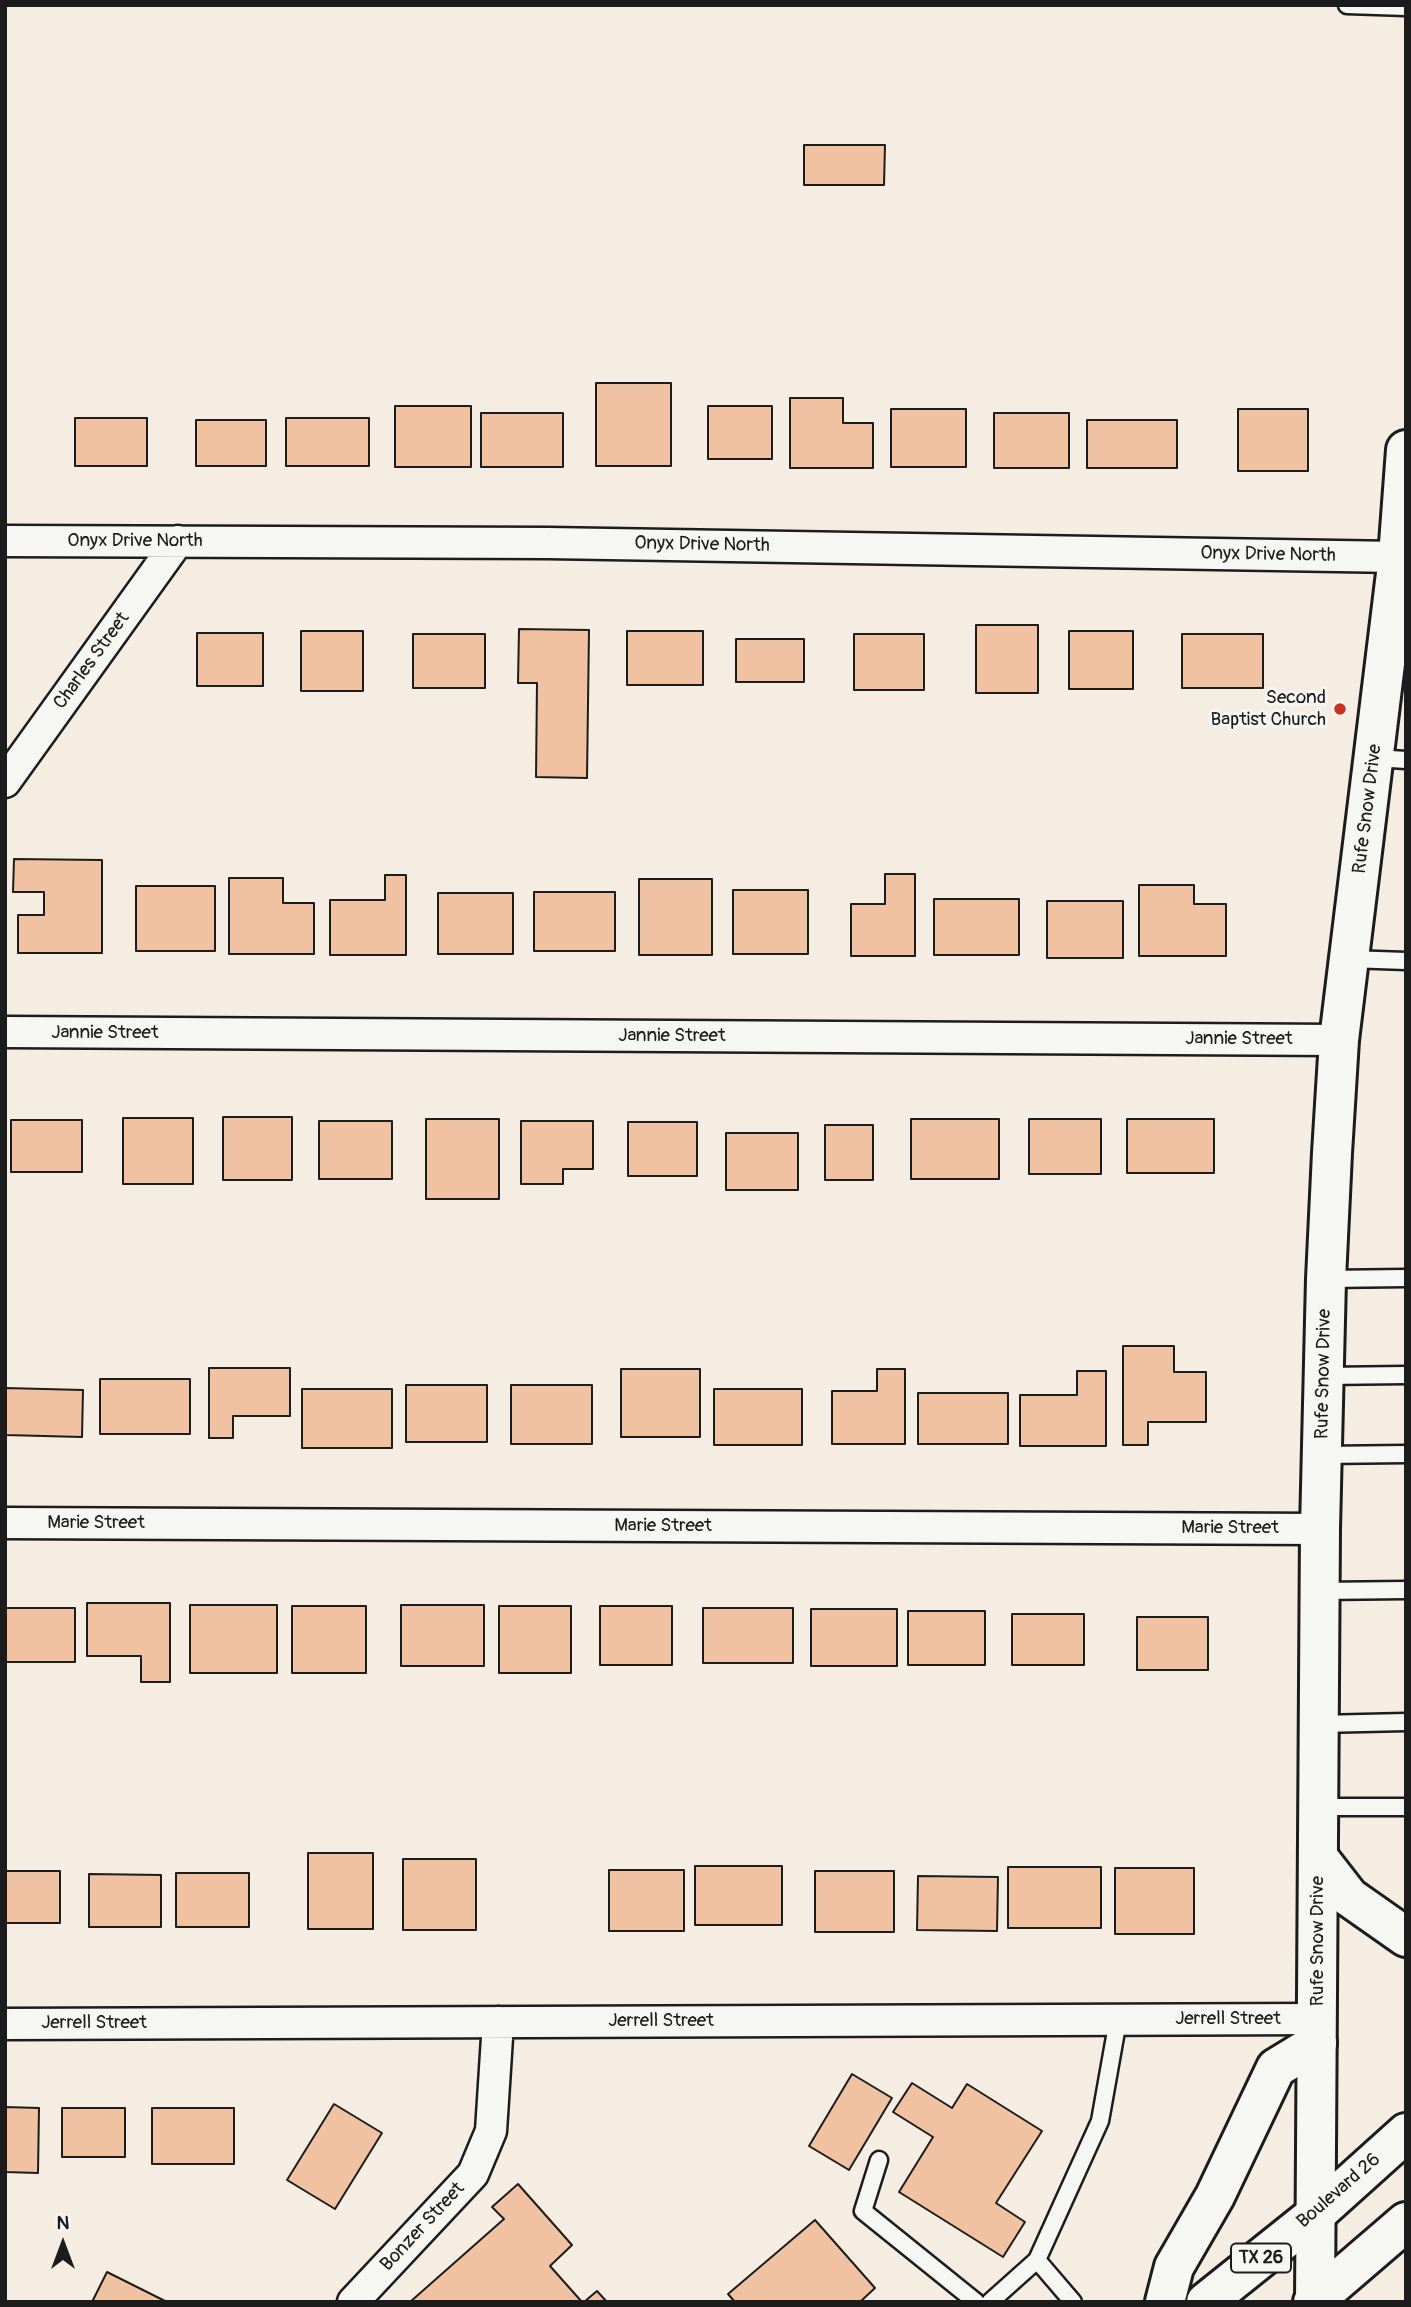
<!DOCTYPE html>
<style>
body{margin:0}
#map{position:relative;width:1411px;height:2307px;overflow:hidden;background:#f5ece2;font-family:Pangolin,sans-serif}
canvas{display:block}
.frame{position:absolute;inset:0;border:7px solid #1c1c1c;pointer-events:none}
.north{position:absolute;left:28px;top:2209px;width:70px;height:70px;-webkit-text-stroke:5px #f6f6f2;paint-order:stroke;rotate:0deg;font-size:19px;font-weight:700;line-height:28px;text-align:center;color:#1c1c1c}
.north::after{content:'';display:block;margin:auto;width:24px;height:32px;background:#1c1c1c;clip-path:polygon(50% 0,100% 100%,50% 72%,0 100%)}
</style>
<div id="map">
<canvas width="1411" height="2307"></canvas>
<div class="frame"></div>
<div class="north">N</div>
</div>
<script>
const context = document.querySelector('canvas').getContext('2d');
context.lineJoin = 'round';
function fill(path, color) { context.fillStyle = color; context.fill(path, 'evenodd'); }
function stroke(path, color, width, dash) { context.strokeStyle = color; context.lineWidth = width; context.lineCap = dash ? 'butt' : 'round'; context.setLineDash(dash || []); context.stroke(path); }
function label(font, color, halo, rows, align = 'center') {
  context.font = font + ' Pangolin,sans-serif'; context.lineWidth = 6; context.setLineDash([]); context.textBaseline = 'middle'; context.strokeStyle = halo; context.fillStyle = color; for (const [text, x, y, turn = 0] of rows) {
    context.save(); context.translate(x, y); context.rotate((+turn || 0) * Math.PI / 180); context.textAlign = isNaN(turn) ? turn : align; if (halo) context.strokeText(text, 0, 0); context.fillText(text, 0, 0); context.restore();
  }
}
const building = new Path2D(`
 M804,145H885L884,185H804Z
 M596,383H671V466H596Z
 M790,398H843V423H873V468H790Z
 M395,406H471V467H395Z
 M708,406H772V459H708Z
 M891,409H966V467H891Z
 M1238,409H1308V471H1238Z
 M481,413H563V467H481Z
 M994,413H1069V468H994Z
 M75,418H147V466H75Z
 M286,418H369V466H286Z
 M196,420H266V466H196Z
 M1087,420H1177V468H1087Z
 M976,625H1038V693H976Z
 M519,629L589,630L587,778L536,777L537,683H518Z
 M301,631H363V691H301Z
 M627,631H703V685H627Z
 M1069,631H1133V689H1069Z
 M197,633H263V686H197Z
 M413,634H485V688H413Z
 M854,634H924V690H854Z
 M1182,634H1263V688H1182Z
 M736,639H804V682H736Z
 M14,859L102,860V953H18V915H44V892H13Z
 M885,874H915V956H851V904H885Z
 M385,875H406V955H330V900H385Z
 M229,878H283V903H314V954H229Z
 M639,879H712V955H639Z
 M1139,885H1194V904H1226V956H1139Z
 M136,886H215V951H136Z
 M733,890H808V954H733Z
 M534,892H615V951H534Z
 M438,893H513V954H438Z
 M934,899H1019V955H934Z
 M1047,901H1123V958H1047Z
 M223,1117H292V1180H223Z
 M123,1118H193V1184H123Z
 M426,1119H499V1199H426Z
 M911,1119H999V1179H911Z
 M1029,1119H1101V1174H1029Z
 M1127,1119H1214V1173H1127Z
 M11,1120H82V1172H11Z
 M319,1121H392V1179H319Z
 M521,1121H593V1169H563V1184H521Z
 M628,1122H697V1176H628Z
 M825,1125H873V1180H825Z
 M726,1133H798V1190H726Z
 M1123,1346H1174V1372H1206V1422H1148V1445H1123Z
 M209,1368H290V1416H233V1438H209Z
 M621,1369H700V1437H621Z
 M877,1369H905V1444H832V1391H877Z
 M1077,1371H1106V1446H1020V1395H1077Z
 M100,1379H190V1434H100Z
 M406,1385H487V1442H406Z
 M511,1385H592V1444H511Z
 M5,1388L83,1390L82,1437L5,1435Z
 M302,1389H392V1448H302Z
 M714,1389H802V1445H714Z
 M918,1393H1008V1444H918Z
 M87,1603H170V1682H141V1656H87Z
 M190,1605H277V1673H190Z
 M401,1605H484V1666H401Z
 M292,1606H366V1673H292Z
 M499,1606H571V1673H499Z
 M600,1606H672V1665H600Z
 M5,1608H75V1662H5Z
 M703,1608H793V1663H703Z
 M811,1609H897V1666H811Z
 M908,1611H985V1665H908Z
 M1012,1614H1084V1665H1012Z
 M1137,1617H1208V1670H1137Z
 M308,1853H373V1929H308Z
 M403,1859H476V1930H403Z
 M695,1866H782V1925H695Z
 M1008,1867H1101V1928H1008Z
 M1115,1868H1194V1934H1115Z
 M609,1870H684V1931H609Z
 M5,1871H60V1923H5Z
 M815,1871H894V1932H815Z
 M176,1873H249V1927H176Z
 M89,1874L161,1875V1927H89Z
 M918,1876L998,1877L997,1931L917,1930Z
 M852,2074L892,2098L849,2170L809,2146Z
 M912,2083L952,2108L967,2084L1042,2131L996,2203L1025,2222L1003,2257L899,2192L933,2137L893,2112Z
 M334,2104L382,2133L335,2209L287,2180Z
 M5,2107L39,2108L38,2173L5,2172Z
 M62,2108H125V2157H62Z
 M152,2108H234V2164H152Z
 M518,2184L572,2245L550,2266L582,2302H410L504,2219L492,2207Z
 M815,2220L875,2288L860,2302H735L728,2294Z
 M107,2272L167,2302H92Z
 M597,2291L607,2302H584Z`);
const service = new Path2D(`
 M1347,5L1406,7
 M1375,758L1406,760
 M1349,959L1406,961
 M1326,1279L1406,1278
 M1324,1376L1406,1375
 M1322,1455L1406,1454
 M1320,1591L1406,1590
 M1319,1724L1406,1722
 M1318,1807H1406
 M879,2160L863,2211L976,2302
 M1037,2260L1073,2302
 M990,2302L1037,2260L1100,2121L1118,2020`);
const minor = new Path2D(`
 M5,541L548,543L1398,557
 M5,782L178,541
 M5,1032L1339,1040
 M5,1523L1320,1529
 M5,2024L1317,2019
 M353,2302L473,2174L491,2131L498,2022`);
const secondary = new Path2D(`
 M1315,2302L1320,1529L1326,1279L1332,1153L1339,1040L1398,557L1406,450`);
const primary = new Path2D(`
 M1318,1857L1349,1897L1406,1937
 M1165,2302L1174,2267L1215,2196L1276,2068L1317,2043
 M1206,2302L1316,2214L1406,2133
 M1313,2302L1406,2222`);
const markers = [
 [1340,709,7,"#c8321e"]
];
const shields = [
 [1261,2258,60]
];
const shieldNames = [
 ["TX 26",1261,2258]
];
const streetNames = [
 ["Onyx Drive North",135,541],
 ["Onyx Drive North",702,545,1],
 ["Onyx Drive North",1268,555,1],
 ["Charles Street",92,661,-54],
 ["Rufe Snow Drive",1368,809,-83],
 ["Jannie Street",105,1033],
 ["Jannie Street",672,1036],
 ["Jannie Street",1239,1039],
 ["Rufe Snow Drive",1324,1374,-89],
 ["Marie Street",96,1523],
 ["Marie Street",663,1526],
 ["Marie Street",1230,1528],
 ["Rufe Snow Drive",1318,1941,-90],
 ["Jerrell Street",1228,2019],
 ["Jerrell Street",661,2021],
 ["Jerrell Street",94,2023],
 ["Boulevard 26",1339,2191,-41],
 ["Bonzer Street",423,2227,-47]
];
const poiNames = [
 ["Second",1326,698],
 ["Baptist Church",1326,720]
];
fill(building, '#f1c2a1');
stroke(building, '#1c1c1c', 2);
stroke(service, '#1c1c1c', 21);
stroke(minor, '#1c1c1c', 35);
stroke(secondary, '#1c1c1c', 44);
stroke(primary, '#1c1c1c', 44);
stroke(service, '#f6f6f2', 16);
stroke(minor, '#f6f6f2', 30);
stroke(secondary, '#f6f6f2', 38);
stroke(primary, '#f6f6f2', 38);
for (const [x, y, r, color] of markers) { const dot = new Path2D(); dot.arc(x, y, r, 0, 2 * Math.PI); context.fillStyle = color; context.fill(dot); stroke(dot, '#f6f6f2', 2.5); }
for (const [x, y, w] of shields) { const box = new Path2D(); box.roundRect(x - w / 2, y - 14.5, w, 29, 5); context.fillStyle = '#f6f6f2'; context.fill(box); stroke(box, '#1c1c1c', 2); }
label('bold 18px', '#1c1c1c', null, shieldNames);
label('19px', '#1c1c1c', '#f6f6f2', streetNames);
label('19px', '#1c1c1c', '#f6f6f2', poiNames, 'right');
</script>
